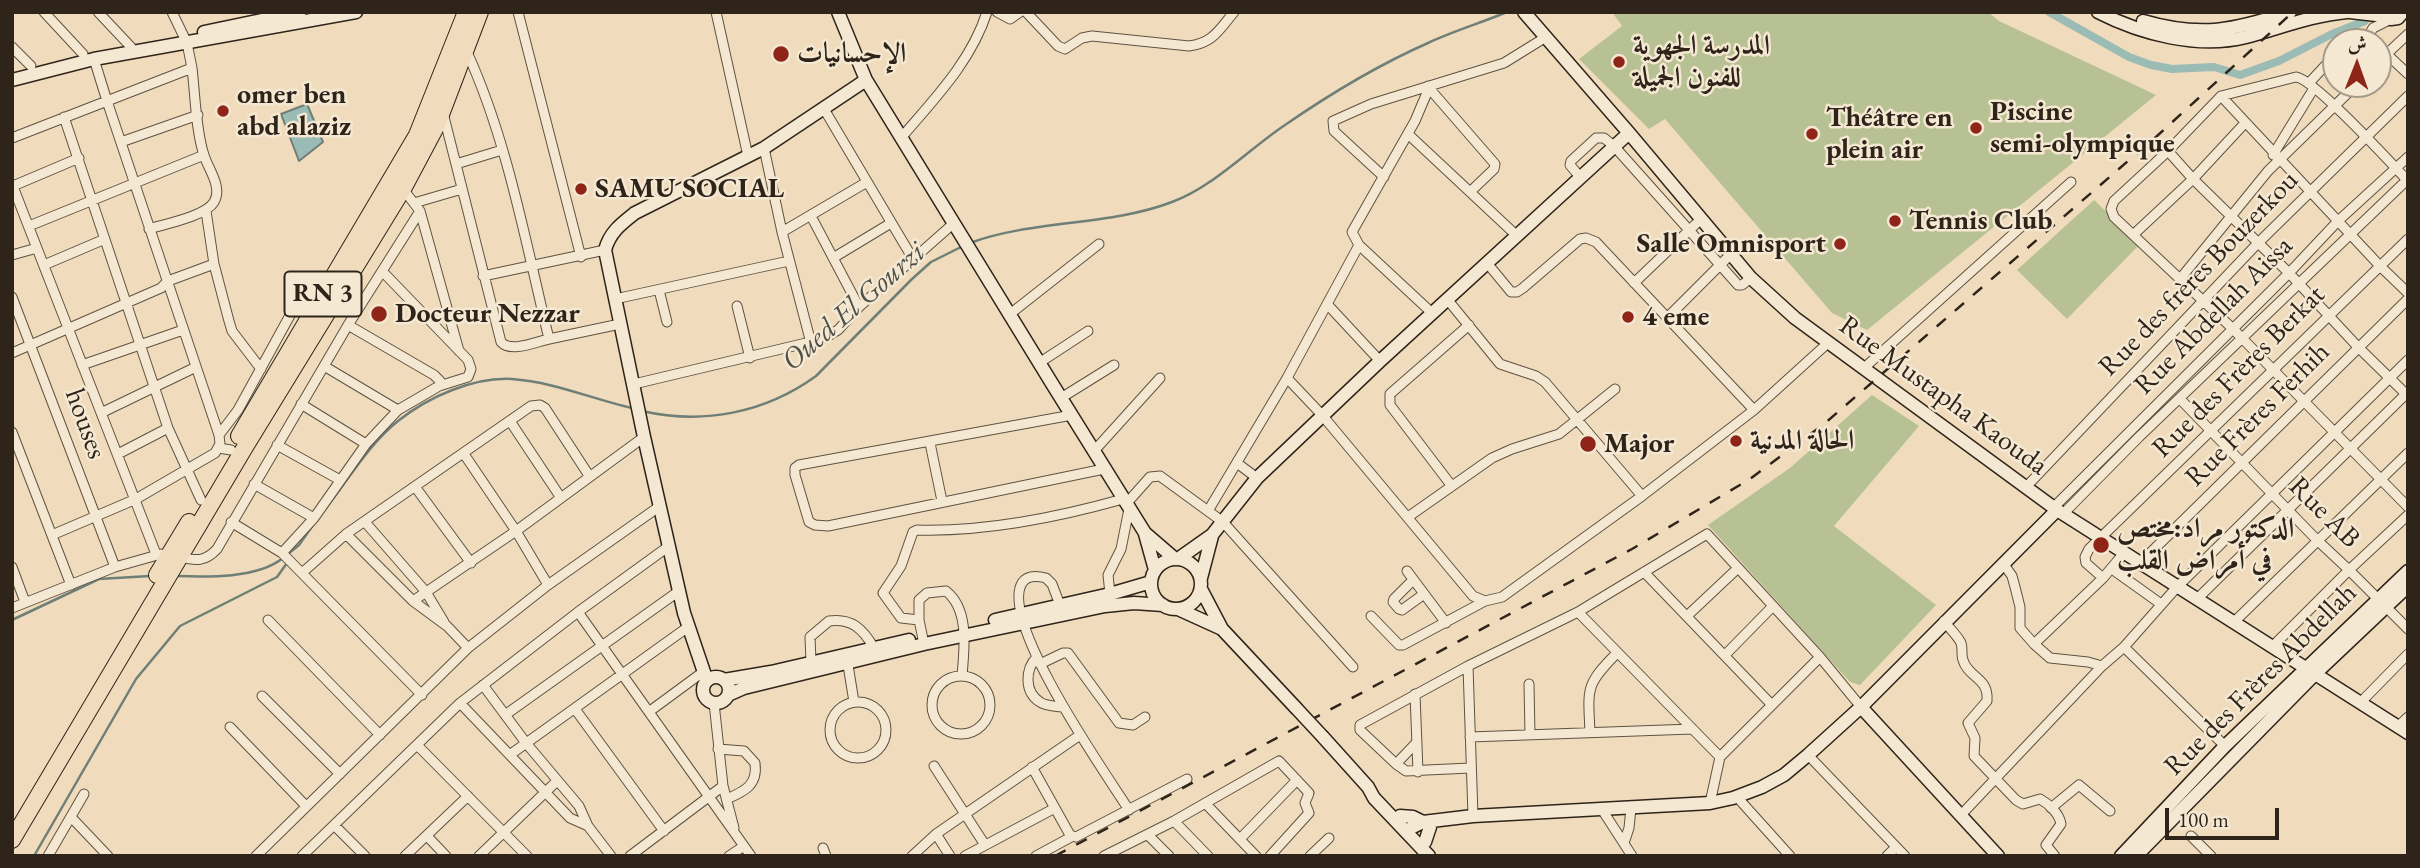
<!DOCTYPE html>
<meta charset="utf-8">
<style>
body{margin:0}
#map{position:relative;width:2420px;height:868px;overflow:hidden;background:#f0dcbc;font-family:"EB Garamond",Amiri,serif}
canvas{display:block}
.frame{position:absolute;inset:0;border:14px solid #2e2419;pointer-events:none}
.north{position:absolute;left:2322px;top:28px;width:70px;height:70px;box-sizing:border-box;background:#f5e8d3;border:2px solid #a59a89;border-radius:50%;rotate:1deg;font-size:19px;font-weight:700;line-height:28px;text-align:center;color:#2e2419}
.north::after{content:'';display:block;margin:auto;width:24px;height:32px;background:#8f2418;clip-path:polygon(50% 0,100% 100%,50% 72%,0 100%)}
.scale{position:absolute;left:2165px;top:808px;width:114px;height:32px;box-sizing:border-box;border:4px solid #2e2419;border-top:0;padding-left:9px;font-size:21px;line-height:24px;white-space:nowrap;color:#2e2419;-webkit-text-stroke:5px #f5e8d3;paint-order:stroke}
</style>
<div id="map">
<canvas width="2420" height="868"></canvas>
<div class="frame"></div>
<div class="north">ش</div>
<div class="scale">100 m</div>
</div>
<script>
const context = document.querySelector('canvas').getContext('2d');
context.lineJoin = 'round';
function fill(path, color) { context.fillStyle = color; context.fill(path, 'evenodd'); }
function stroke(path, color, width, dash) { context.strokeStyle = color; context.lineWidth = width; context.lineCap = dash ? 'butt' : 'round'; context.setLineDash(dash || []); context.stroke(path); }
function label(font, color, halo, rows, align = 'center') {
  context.font = font + ' "EB Garamond",Amiri,serif'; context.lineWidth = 5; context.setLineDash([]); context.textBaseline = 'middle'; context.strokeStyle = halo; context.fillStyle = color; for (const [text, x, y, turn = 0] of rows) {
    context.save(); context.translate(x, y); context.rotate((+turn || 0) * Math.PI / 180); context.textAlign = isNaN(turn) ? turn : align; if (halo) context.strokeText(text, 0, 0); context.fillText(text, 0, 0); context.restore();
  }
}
const green = new Path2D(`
 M1612,12H1988L1999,21L2156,95L1867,330L1832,313L1665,119L1649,129L1579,59L1622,26Z
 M2094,200L2140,244L2067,319L2017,270Z
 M1872,395L1919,426L1834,526L1936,605L1860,685L1850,682L1708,525L1790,468Z`);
const water = new Path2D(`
 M307,104L323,142L299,161L281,114Z`);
const stream = new Path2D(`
 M970,243C1031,220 1110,226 1172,202C1213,187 1249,149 1285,125C1330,94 1378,65 1428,43C1453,31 1481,23 1507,12
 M642,411C703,425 765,413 816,376L912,279L931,262L963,246
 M326,508C348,480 369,444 398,421C428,397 473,377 512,379C554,382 592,399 632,408
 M288,554L299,545L313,525
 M174,576C206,577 257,579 283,558
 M12,620L99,579L150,576
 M34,856L136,679L180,626L277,577L287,563`);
const canal = new Path2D(`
 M2049,12L2129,57L2151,65L2172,69L2214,67L2240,75L2279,61L2332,34L2365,21`);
const street = new Path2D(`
 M44,12L83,54
 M98,12L131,47L133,52
 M518,12L581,257
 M716,12L748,156
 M997,12L1010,19L1020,12
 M1026,12L1058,46L1065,49L1082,38L1092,36L1189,46C1213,43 1219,30 1234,12
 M2367,38L2373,28L2391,19
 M2348,42L2362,36L2373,42
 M2378,46L2408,74
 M12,47L31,66
 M94,59L107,101L192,68L187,43L172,12
 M2378,62L2408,34
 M2309,83L2336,54
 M1428,86L1429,88L1415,121L1352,232L1359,245L1432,313
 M1429,88L1495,164L1494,169L1470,192
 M2221,96L2380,266L2408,293
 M824,109L913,259
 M443,113L501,342C511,353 535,342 549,339C526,244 507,138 466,50
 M64,117L168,428L201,500
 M1408,134L1516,235
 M12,138L107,101L219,435
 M901,138C934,99 971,62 987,12
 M121,142L198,115
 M764,148L782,232L811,343
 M2168,151L2193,179L2289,273L2358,347L2408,396
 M2273,155L2314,88
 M456,164L502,150
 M1384,177L1334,131L1333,121L1371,104L1504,63L1546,37
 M1580,177L1570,165L1571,161L1596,138H1604L1614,146L1738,285H1742L1751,278
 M2408,181C2391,163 2314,79 2296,77L2221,96L2168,151L2114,201L2111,209L2114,217L2232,328L2408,507
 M12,184L156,554
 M13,186L79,158
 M403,189L420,211L459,351
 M414,203L462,189
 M206,211L214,264L229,321L232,331L261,369
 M811,216L859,307
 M29,226L204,155
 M149,229C165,224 206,216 214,202C223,187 208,169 204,155C196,132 195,93 192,68
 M782,232L867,182
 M2133,235L2193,179L2245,123
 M12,255L37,248
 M833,258L891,223
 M1487,263L1511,292H1517L1523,288L1580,239L1586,238L1596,242L1754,410
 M44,265L105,239
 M382,271L468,360L471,369L468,377L439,386
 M483,276L605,250
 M2180,279L2268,171L2357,84
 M1634,283L1701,219
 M659,290L667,322
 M12,297L115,567
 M615,299L789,261
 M1447,299L1500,364L1536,376L1545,382L1642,496
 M1327,304L1380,361
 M737,306L750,358
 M1010,314L1099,244
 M1667,318L1731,254
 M549,339L620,324
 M12,353L161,288L168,281L214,264
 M1039,363L1088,331
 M82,365L183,330
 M324,366L398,410
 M1864,368L2071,182
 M1287,378L1322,415L1473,596L1485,601L1502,597L1642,496L1754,410L1829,342
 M634,384L823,339L838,330L859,307L954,223
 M1061,398L1114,365
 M2180,399L2317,540L2349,570L2408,629
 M301,404L366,444
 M101,413L196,367
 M1072,415L799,465L795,468V475L809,522L815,525L828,526L1104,469
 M510,421L561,498
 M12,432L71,585
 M930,443L942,501
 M277,445L340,480
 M219,448L231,450
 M1094,451L1160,378
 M118,454L168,428
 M464,454L516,531L548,585
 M1237,463L1257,478
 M254,484L314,518
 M1451,485L1390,405V394L1469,325
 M2026,487L2257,244L2408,96
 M416,488L471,563
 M1126,504L1150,477L1160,476L1223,522L1353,667
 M2054,507L2289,273L2338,221L2408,157
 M1208,511L1287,378L1359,245
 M2063,514L2139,437L2408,179
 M1408,517L1492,458L1512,449L1559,434L1615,389
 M231,522L282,553L314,518L366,444L398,410L439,386L440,381L434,375L348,325
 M365,522L426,592L444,622
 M346,534L413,601L447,626L468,648
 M52,535L136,499L215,453L220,444L219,435L238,410L294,308L300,301L321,291
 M282,553L422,695
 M180,557C196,561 205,562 217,549L348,325L420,211
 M2003,563L2012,576L2015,587L2020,607V628L2034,644L2050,658L2088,662L2102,666
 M2140,563L2408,299
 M12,567L25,602
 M2112,569L2161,604
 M1407,571L1446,623
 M1644,572L1771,704
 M302,573L346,534L531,406L540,405L545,408L590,477
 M2103,578L2086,563L2085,557L2089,549L2408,239
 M1413,580L1394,599L1393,602L1399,609L1402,610L1424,594
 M1110,594L1108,575L1121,549L1129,509
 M2197,599L2408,392
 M413,601L516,531L644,437
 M1060,605L1052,584L1046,578C1038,576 1027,575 1022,583C999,622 1106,774 1129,810
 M12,608L115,567L161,554
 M578,612L751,856
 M1578,612L1720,757
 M1371,616L1399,645H1403L1485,601
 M1687,616L1738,568
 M268,620L380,735
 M919,620L901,618L883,593L901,566L913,532L917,530C983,532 1059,517 1123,499
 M1944,621C1949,628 1958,636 1961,643C1963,649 1961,655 1963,660C1968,678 1989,677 1987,701L1968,723L1975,738L1974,756L2016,800L2023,804L2040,799C2049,804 2059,813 2061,824L2046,845L2055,856
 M2233,623L2408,453
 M924,644L919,620V600L927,593L946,591C970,610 964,649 962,676
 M2034,644L2103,578L2124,553
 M2124,647L2225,746
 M2272,647L2349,570L2408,515
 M1725,655L1773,606
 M1037,657C1025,669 1024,692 1040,702C1045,706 1055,706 1062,707
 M847,659L854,702
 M811,662L810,637L829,621C852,618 863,629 874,648
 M1040,664L1063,653H1068L1119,723L1133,725L1145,717
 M1468,666L1473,816
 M932 705a29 29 0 1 1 58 0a29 29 0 1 1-58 0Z
 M1529,684L1530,735
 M483,685L526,743L579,806L588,826L611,856
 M1415,694L1418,772
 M262,696L340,774
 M830 730a28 28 0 1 1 56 0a28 28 0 1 1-56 0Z
 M460,703L570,818L588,826
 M714,703L723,786L734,828
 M2360,703L2408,654
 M575,709L664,831
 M650,711L703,672
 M505,715L679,591
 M230,727L306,806
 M2397,727L2408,717
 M1590,732C1588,688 1585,685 1617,653
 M1470,737L1692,729
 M417,745L527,856
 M718,749L744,751L755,763C758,785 745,791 727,799
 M511,754L688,627
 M1808,755L1905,856
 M1396,764L1417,742
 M934,766L985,845
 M1032,767L1070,835L1076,837L1187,779
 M1470,768L1406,771L1396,764L1360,730V725L1468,666L1578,612L1707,534L1820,657L1861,707
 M1737,797L1790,856
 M1205,803L1256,856
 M1710,803L1720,757L1820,657
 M1601,808L1632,856
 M2051,808L2079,785L2110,811
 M1961,815L2102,666L2124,647L2177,587L2408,360
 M71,817L108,856
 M1174,821L1208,856
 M334,825L365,856
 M936,834L950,856
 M1148,835L1169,856
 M427,836L446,856
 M2191,836L2211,856
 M1240,839L1297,780
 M1624,843L1629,828L1631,808
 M823,848L826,856
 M48,856L84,794
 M256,856L468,648L548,585L660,506
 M302,856L460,703L578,612L669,546
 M405,856L468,796
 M479,856L557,781
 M630,856L723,786
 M729,856L744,846
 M912,856L936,834L1080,735
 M965,856L1055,808
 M1036,856L1073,836
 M1104,856L1174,821L1279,761L1309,793L1305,803L1309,813L1270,856
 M1310,856L1329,838
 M1887,856L1896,847`);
const secondary = new Path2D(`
 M838,12L866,80L1051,382L1145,533L1174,558
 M1524,12L1629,133L1751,278L1795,318L2057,510L2408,733
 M2098,12C2141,34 2198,49 2246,37C2280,28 2312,15 2347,12
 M2350,12L2385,16
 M2383,12L2391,19L2398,18L2403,12
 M2143,21C2201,38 2235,30 2290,12
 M204,32L300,12
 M12,80L94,59L356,12
 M1145,534L1155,570
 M1151 584a25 25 0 1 1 50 0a25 25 0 1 1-50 0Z
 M1178,559L1212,535L1257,478L1380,361L1629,133
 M1201,578L1212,536
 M1201,589L1222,629L1296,708
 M1178,609L1222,629
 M995,620L1110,594L1151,582
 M703 690a13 13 0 1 1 26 0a13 13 0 1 1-26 0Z
 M724,680L771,672L909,640
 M707,681L684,613L644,437L605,250C610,232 621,224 635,213L764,148L866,80
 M728,695L744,688L924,644L1105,606L1134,603L1163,605
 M1861,707L1998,856
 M1323,737L1368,787L1374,798L1429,856
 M1400,816L1413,817L1423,822
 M1405,831L1423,822L1473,816L1710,803L1733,798L1762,787L1784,775L1808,755L1861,707L2057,510
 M1425,842L1430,827
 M2121,856L2225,746L2408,571
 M2136,856L2315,674L2408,586`);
const highway = new Path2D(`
 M239,436L417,135L466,12
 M157,575L189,522
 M12,840L245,447L403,189L437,125L480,12`);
const rail = new Path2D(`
 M1055,856L1632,549L1750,479L1824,424L2157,136L2293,12`);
const secondaryBridge = new Path2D(`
 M1296,708L1323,737`);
const markers = [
 [781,54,9,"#8f2418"],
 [1619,62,7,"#8f2418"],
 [223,111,7,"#8f2418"],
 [1976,128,7,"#8f2418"],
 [1812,134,7,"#8f2418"],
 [581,189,7,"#8f2418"],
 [1895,221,7,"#8f2418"],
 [1840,244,7,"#8f2418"],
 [379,314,9,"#8f2418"],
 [1628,317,7,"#8f2418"],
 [1736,441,7,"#8f2418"],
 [1588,444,9,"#8f2418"],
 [2101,545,9,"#8f2418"]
];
const shields = [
 [323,294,77]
];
const shieldNames = [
 ["RN 3",323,294]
];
const poiNames = [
 ["المدرسة الجهوية",1633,46],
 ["للفنون الجميلة",1633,78],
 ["الإحسانيات",797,54],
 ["omer ben",237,95],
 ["abd alaziz",237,127],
 ["Piscine",1990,112],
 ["semi-olympique",1990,144],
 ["Théâtre en",1826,118],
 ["plein air",1826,150],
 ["SAMU SOCIAL",595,189],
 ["Tennis Club",1909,221],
 ["Salle Omnisport",1826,244,"right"],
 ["Docteur Nezzar",395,314],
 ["4 eme",1642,317],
 ["الحالة المدنية",1750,441],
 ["Major",1604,444],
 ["الدكتور مراد:مختص",2117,529],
 ["في أمراض القلب",2117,561]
];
const streetNames = [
 ["Rue des frères Bouzerkou",2199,274,-46],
 ["Rue Abdellah Aissa",2214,316,-45],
 ["Rue des Frères Berkat",2239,372,-45],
 ["Rue Mustapha Kaouda",1943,396,36],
 ["Rue Frères Ferhih",2258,415,-45],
 ["houses",85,424,70],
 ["Rue AB",2324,513,45],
 ["Rue des Frères Abdellah",2261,680,-45]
];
const waterNames = [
 ["Oued El Gourzi",854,307,-41]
];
fill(green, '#b7c193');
fill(water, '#9bbbb5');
stroke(water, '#6f7f77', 2);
stroke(stream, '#6f7f77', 2.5);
stroke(canal, '#9bbbb5', 8);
stroke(street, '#5e5242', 11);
stroke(secondary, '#2e2419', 15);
stroke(highway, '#2e2419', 18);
stroke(street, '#f5e8d3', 9);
stroke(secondary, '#f5e8d3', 12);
stroke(highway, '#f0dcbc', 16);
stroke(rail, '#2e2419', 2.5, [12, 12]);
stroke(secondaryBridge, '#2e2419', 15, []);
stroke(secondaryBridge, '#f5e8d3', 12);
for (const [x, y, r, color] of markers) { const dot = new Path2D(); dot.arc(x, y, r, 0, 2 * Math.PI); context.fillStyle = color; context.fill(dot); stroke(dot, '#f5e8d3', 2.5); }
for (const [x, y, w] of shields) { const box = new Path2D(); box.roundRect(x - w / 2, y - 22.5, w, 45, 5); context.fillStyle = '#f5e8d3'; context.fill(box); stroke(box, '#2e2419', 2); }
label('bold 26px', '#2e2419', null, shieldNames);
label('bold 28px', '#2e2419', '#f5e8d3', poiNames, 'left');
label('28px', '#2e2419', '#f5e8d3', streetNames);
label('italic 30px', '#4f5148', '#f5e8d3', waterNames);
</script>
